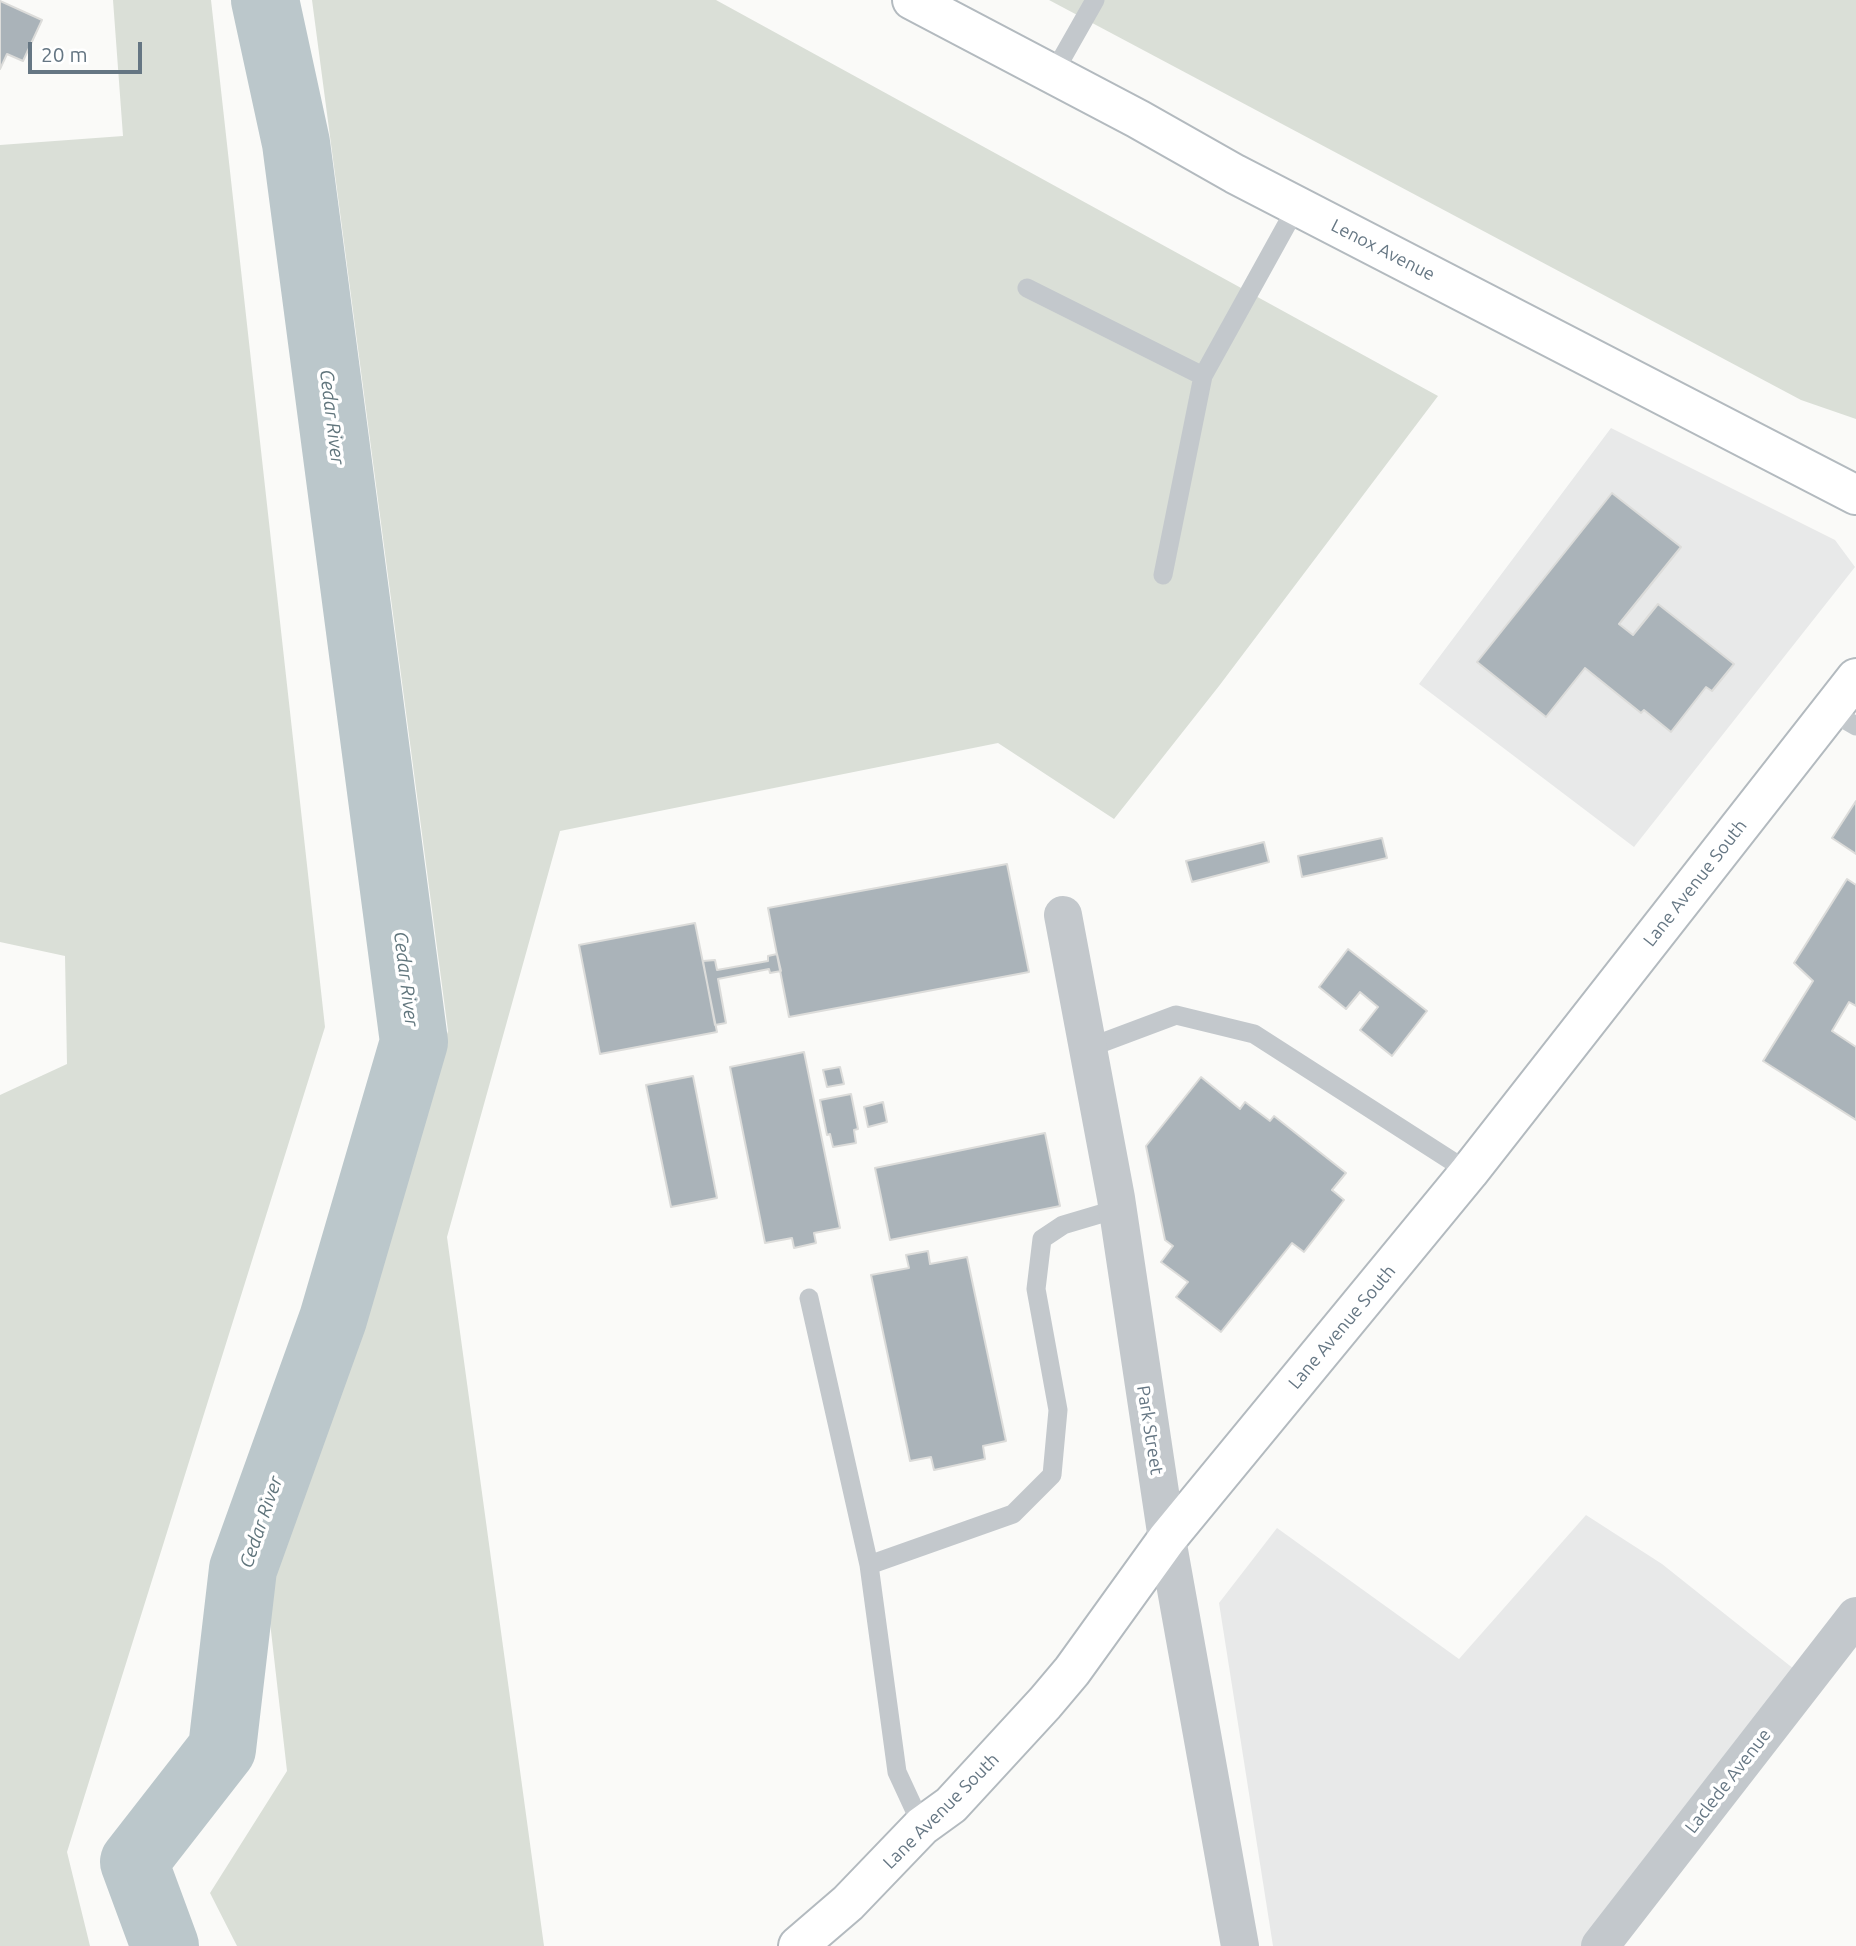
<!DOCTYPE html>
<style>
body{margin:0}
#map{position:relative;width:1856px;height:1946px;overflow:hidden;background:#fafaf8;font-family:Ubuntu,sans-serif}
canvas{display:block}
.scale{position:absolute;left:28px;top:42px;width:114px;height:32px;box-sizing:border-box;border:4px solid #657683;border-top:0;padding-left:9px;font-size:21px;line-height:24px;white-space:nowrap;color:#657683;-webkit-text-stroke:5px #fff;paint-order:stroke}
</style>
<div id="map">
<canvas width="1856" height="1946"></canvas>
<div class="scale">20 m</div>
</div>
<script>
const context = document.querySelector('canvas').getContext('2d');
context.lineJoin = 'round';
function fill(path, color) { context.fillStyle = color; context.fill(path, 'evenodd'); }
function stroke(path, color, width, dash) { context.strokeStyle = color; context.lineWidth = width; context.lineCap = dash ? 'butt' : 'round'; context.setLineDash(dash || []); context.stroke(path); }
function label(font, color, halo, rows, align = 'center') {
  context.font = font + ' Ubuntu,sans-serif'; context.lineWidth = 7; context.setLineDash([]); context.textBaseline = 'middle'; context.strokeStyle = halo; context.fillStyle = color; for (const [text, x, y, turn = 0] of rows) {
    context.save(); context.translate(x, y); context.rotate((+turn || 0) * Math.PI / 180); context.textAlign = isNaN(turn) ? turn : align; if (halo) context.strokeText(text, 0, 0); context.fillText(text, 0, 0); context.restore();
  }
}
const built = new Path2D(`
 M1611,428L1835,540L1855,567L1634,847L1419,684Z
 M1586,1515L1662,1564L1799,1673L1586,1946H1273L1219,1603L1277,1528L1459,1659Z`);
const green = new Path2D(`
 M113,0H211L325,1027L67,1852L90,1946H0V1095L67,1064L65,956L0,942V145L123,136Z
 M312,0H716L1438,396L1219,686L1114,819L998,743L560,831L447,1237L544,1946H237L210,1893L287,1771L267,1596L448,1031Z
 M1049,0H1856V419L1801,400Z`);
const river = new Path2D(`
 M165,1946L134,1862L222,1749L243,1569L333,1319L414,1042L296,143L265,0`);
const building = new Path2D(`
 M0,1L42,20L23,61L7,54L0,69Z
 M1612,493L1681,547L1619,624L1633,635L1658,604L1734,664L1712,691L1706,687L1671,732L1644,710L1641,713L1585,668L1546,717L1477,662Z
 M1856,801V854L1832,838Z
 M1382,838L1387,858L1302,877L1298,856Z
 M1264,842L1269,862L1192,882L1186,861Z
 M1007,864L1029,972L789,1017L768,908Z
 M1847,879L1856,885V1006L1849,1002L1832,1031L1856,1047V1120L1763,1061L1813,981L1794,963Z
 M695,923L717,1032L600,1054L579,945Z
 M1348,949L1427,1011L1392,1056L1360,1030L1378,1007L1360,992L1346,1009L1319,987Z
 M777,954L781,971L770,973L769,969L718,979L726,1023L715,1025L703,961L715,960L717,970L768,961V956Z
 M804,1052L840,1228L814,1233L816,1243L794,1248L792,1238L765,1243L730,1067Z
 M840,1067L844,1084L827,1087L823,1070Z
 M693,1076L717,1198L671,1207L646,1085Z
 M1201,1077L1240,1109L1245,1102L1270,1121L1274,1116L1346,1173L1332,1190L1344,1200L1304,1252L1292,1243L1221,1332L1176,1297L1188,1282L1161,1262L1173,1246L1165,1240L1146,1146Z
 M851,1094L858,1129L854,1130L856,1143L833,1147L830,1134L827,1135L820,1100Z
 M883,1102L887,1122L868,1127L864,1107Z
 M1045,1133L1060,1206L890,1240L875,1168Z
 M928,1251L930,1264L967,1257L1006,1441L983,1446L985,1459L934,1470L931,1457L910,1461L871,1275L909,1268L906,1255Z`);
const service = new Path2D(`
 M1053,74L1095,0
 M1027,288L1203,376L1297,206
 M1163,575L1203,376
 M1830,711L1856,726
 M1088,1048L1176,1015L1254,1034L1469,1172
 M809,1298L869,1565L897,1772L922,1826
 M869,1565L1013,1514L1052,1475L1058,1410L1036,1289L1042,1239L1063,1225L1117,1209`);
const minor = new Path2D(`
 M1063,915L1116,1198L1167,1539
 M1600,1946L1856,1616`);
const tertiary = new Path2D(`
 M1167,1539L1240,1946`);
const secondary = new Path2D(`
 M912,0L1138,119L1235,174L1856,495
 M798,1946L848,1903L922,1826L951,1805L1045,1703L1072,1671L1167,1539L1469,1172L1856,678`);
const streetNames = [
 ["Lenox Avenue",1383,250,27],
 ["Lane Avenue South",1695,883,-52],
 ["Lane Avenue South",1342,1327,-50],
 ["Park Street",1150,1430,81],
 ["Laclede Avenue",1728,1781,-52],
 ["Lane Avenue South",941,1811,-45]
];
const waterNames = [
 ["Cedar River",332,417,83],
 ["Cedar River",406,979,83],
 ["Cedar River",261,1522,-71]
];
fill(built, '#e8e9e9');
fill(green, '#dadfd7');
stroke(river, '#bbc7cb', 68);
fill(building, '#aab3b9');
stroke(building, '#dcdcda', 2);
stroke(secondary, '#b3babf', 42);
stroke(service, '#c3c8cc', 19);
stroke(minor, '#c3c8cc', 38);
stroke(tertiary, '#c3c8cc', 38);
stroke(secondary, '#fff', 38);
label('18px', '#657683', '#fff', streetNames);
label('italic 19px', '#60757c', '#fff', waterNames);
</script>
